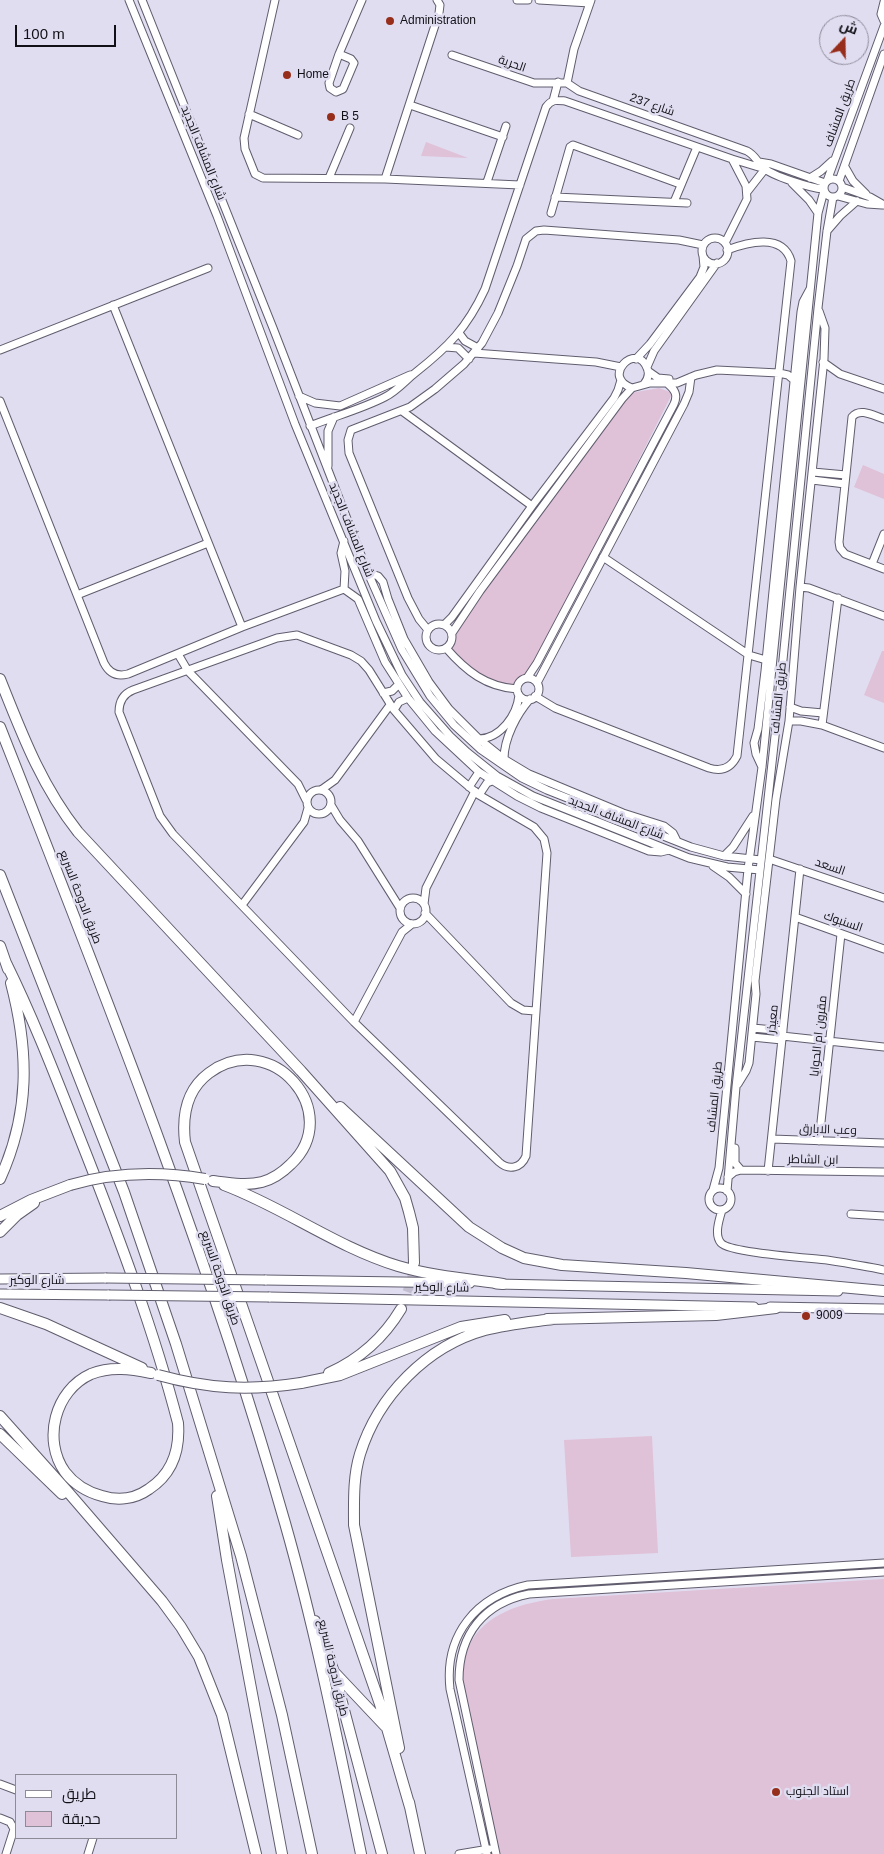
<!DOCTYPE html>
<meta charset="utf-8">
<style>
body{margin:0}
#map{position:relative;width:884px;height:1854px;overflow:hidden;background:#e1ddf1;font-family:Helvetica,Cairo,sans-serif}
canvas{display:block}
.legend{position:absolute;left:15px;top:1774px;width:162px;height:65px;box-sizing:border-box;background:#e1ddf1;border:1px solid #8e8b99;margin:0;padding:6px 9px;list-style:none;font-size:15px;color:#111016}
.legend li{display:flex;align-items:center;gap:10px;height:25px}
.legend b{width:25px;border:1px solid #8e8b99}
.north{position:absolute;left:819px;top:15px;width:50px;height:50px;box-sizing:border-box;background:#e1ddf1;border:1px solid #8e8b99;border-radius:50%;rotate:21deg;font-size:14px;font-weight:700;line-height:20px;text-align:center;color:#111016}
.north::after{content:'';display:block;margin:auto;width:18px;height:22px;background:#972e1b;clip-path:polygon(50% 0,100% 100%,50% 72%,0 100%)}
.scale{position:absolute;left:15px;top:25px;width:101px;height:22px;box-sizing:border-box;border:2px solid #111016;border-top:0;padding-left:6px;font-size:15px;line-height:18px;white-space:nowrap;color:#111016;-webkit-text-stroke:4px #e1ddf1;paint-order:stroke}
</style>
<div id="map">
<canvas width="884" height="1854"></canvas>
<ul class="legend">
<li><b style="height:6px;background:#fff"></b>طريق</li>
<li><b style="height:14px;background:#dfc1d8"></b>حديقة</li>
</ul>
<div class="north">ش</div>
<div class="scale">100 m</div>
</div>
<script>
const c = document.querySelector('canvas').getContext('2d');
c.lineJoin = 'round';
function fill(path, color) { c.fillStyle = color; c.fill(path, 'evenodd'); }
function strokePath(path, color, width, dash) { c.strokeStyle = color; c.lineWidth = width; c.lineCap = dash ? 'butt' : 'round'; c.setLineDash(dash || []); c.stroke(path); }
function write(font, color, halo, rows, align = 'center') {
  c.font = font + ' Helvetica,Cairo,sans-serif'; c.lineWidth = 5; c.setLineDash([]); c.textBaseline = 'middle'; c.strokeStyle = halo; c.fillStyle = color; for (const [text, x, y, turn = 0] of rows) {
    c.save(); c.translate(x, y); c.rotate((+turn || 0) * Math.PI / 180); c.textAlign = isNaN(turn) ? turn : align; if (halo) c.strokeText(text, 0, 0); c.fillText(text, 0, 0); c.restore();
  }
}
fill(new Path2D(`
 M426,142L468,158L421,156Z
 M659,388L670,392L671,396L558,619L528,671L513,685L485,679L451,650L456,630L631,393Z
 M863,465L884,474V499L854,487Z
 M882,651H884V703L864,695Z
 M652,1436L658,1553L571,1557L564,1440Z
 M884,1579V1854H496L463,1685C463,1675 463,1664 466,1654C478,1616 517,1604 553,1599Z`), '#dfc1d8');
strokePath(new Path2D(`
 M402,1306L412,1280L414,1263`), '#c2bed0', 10, [10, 5]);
const minor = new Path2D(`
 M129,0L217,216L295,424L376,621L402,675L420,702L450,736L467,752L497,776L533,796L689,858L727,867L760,870
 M142,0L273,328L368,573L402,650L430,696L454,725L480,749L522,778L547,790L691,847L724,856L761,860
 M275,0L244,138L245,149L255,174L263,178L385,179L520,185
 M517,0H528
 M539,0L590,3
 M591,0L574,49L567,83L579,91L747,151C755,155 757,162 764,168C772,176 811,188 823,189
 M884,2L881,14L884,21
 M339,54L351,59L354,63L343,89L336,92L330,88L329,83Z
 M339,54L362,0
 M452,55L534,83H567
 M553,101L558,82
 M410,105L503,137
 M249,114L298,135
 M732,159L765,169L747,192
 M759,162L771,164L825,183
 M845,167L853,181L866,194
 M329,178L350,128
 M810,178L821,171L832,161
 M824 188a9 9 0 1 1 18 0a9 9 0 1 1-18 0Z
 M385,179L439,13L440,5L437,0
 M827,181L884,26
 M839,181L884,54
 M487,182L506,126
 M792,183L809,200L818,213
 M842,187L870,197L884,205
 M838,196L867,204L882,205
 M555,197L687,203
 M674,202L697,147
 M551,213L570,147L573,145L680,184
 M827,231L840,216L857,201
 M702 251a13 13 0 1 1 26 0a13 13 0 1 1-26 0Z
 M113,305L242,627
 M459,333L465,341L478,348
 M446,347L458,348L469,359
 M0,350L208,268
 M474,353L596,362L621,367
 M636,359L650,344L700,277L704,267L703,256
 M823,362L840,374L884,389
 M647,367L654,351L717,263
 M648,371L658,378L669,379
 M644,384C648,379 650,374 647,368C637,341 600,377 632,388L650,383H677L696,375L717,370L779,373L788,375L794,380
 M299,396L315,403L340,406L410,375
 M0,401L104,663C109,673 117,677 128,674L242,627L344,589
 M402,411L532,506
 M884,419C874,416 860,407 852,417L839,542L840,548L845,554L884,569
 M310,426C335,416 362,409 385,397C397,391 405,381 415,373C448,347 467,328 485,289L546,107C552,99 556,100 565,101L732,159L746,186L747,199L725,243
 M328,466V431L334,417
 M813,472L846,475
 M812,480L845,484
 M344,541L341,553L345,571L344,589L358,599L385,662L408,698L435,731L479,772L517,796L541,808L649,851L661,852L669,850
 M603,557L749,655L766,660
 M872,564L884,534
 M368,573L378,576L383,582L388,599L404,639L429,682L449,709L479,739L504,759L529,774L623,813L664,826L673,833L677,841
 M800,587L809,588L884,616
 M77,595L208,543
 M426 637a13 13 0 1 1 26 0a13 13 0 1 1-26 0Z
 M444,625L452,617L532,506L614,398L618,390L621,380
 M428,630L419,619L408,598L349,453L348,440L351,430L410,407L435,389L464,364L482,343L498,313L517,266L526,239L536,231L544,230L679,240L703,245
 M452,633L480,591L622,399L632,388
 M297,635L351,655L361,661L369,670L394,710L436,759L479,795L534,827L544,839L547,853L526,1156C521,1168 509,1171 499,1162L354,1022L173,834L160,816L119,712C119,701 123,694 133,690L277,638Z
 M446,648C466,671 486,687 517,689
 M178,654L188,671L298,784L306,800
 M527,678L537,663L674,404C678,395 675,390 668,384
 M517 689a11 11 0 1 1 22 0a11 11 0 1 1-22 0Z
 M537,683L684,404L689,392L691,377
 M383,693L392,691L398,685
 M535,696L555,708L709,768C722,772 731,768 737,756L791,261C783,233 748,242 727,250
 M790,707L801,711L823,713
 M394,710L399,702L408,698
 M789,721H801L822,725L884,748
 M822,725L838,598
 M479,739C501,738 517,715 519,695
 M504,759C504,738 517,714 530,699
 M762,767L756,754L754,743L758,729L765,671L801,312L803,302L810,289
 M469,787L479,772
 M307 802a12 12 0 1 1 24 0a12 12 0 1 1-24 0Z
 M321,790L335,780L390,705
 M479,795L487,783L492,781
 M331,805L340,820L358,841L400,908
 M724,856L733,847L753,816
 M769,859L884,898
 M713,866L729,877L746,894
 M400 911a13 13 0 1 1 26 0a13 13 0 1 1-26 0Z
 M424,904L426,888L475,791
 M242,905L304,822L308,808
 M425,913L511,1003L523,1010L535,1011
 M795,917L884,949
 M354,1022L402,932L412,924
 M753,1028L783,1031
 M782,1036L884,1047
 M752,1037L782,1040
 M738,1084L746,1071L749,1063L756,994L755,981L776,799L789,721L800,587L824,359L825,328L819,311
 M772,1139L884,1143
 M819,1141L841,934
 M735,1148V1163L741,1170
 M768,1171L800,869
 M728,1177L734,1172L741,1170L884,1172
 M709 1199a11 11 0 1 1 22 0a11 11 0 1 1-22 0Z
 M713,1190L719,1168L748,869L762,767L818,213L824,191
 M727,1191L736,1087L779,700L818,308L827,231L833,197
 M722,1210C719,1220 714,1235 721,1243C730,1253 810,1258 827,1260C846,1263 865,1266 884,1270
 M851,1214L884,1216
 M0,1784L16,1790
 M0,1818L10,1822L14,1829L6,1854
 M88,1854L93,1838
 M459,1854L489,1849
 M487,1854L450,1689C444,1635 476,1596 528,1585L884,1563
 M496,1854L459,1680C459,1634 484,1603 529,1594L884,1572`);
const major = new Path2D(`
 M0,1279L106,1278
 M265,1280L470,1283
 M496,1284L838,1291
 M0,1294L109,1295
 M269,1297L754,1307
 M770,1307L884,1309`);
const highway = new Path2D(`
 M0,679C22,734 41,785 78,832L301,1071L390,1171L405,1198L409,1212L413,1228L414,1263
 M0,727C103,989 208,1252 285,1523C316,1632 338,1743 361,1854
 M0,875L124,1192L176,1344L241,1556L282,1715L312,1854
 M0,946L8,969
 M6,963C36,1024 60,1088 85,1151C120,1240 154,1331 178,1423C180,1450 172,1474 149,1489C135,1499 118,1501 102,1496C87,1492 74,1484 65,1472C42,1440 55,1390 91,1374C111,1366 131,1369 151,1373
 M340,1107L469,1227L502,1248L524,1258L562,1265L686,1273L884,1291
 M0,1179C30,1113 29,1052 11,983
 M213,1181C229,1183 247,1186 262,1182C273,1179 283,1172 291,1164C345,1113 272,1027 209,1073C186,1090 182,1116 185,1142L380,1704L410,1807
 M224,1185C283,1207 336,1247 398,1266C432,1276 468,1279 503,1284
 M0,1216L31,1200L70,1185
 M0,1232L17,1215L34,1203
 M0,1308L46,1324L142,1368
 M547,1319L716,1315L776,1308
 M329,1373C360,1359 383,1339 401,1309
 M301,1383L340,1375L461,1327L505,1320
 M0,1416L68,1492L162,1601L181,1627L199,1657L222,1715L256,1854
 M0,1434L62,1494
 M217,1496L227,1560L282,1854
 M315,1621L334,1672L382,1854
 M335,1673L385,1726
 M399,1748L354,1525C354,1501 353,1477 360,1454C378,1396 427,1346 485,1330C507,1324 531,1322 553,1319
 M409,1802L420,1854`);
strokePath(minor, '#615d6e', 9);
strokePath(major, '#615d6e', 11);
strokePath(highway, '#615d6e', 12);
strokePath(minor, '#fff', 7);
strokePath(major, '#fff', 9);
strokePath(highway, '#fff', 10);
const majorBridge = new Path2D(`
 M106,1278L265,1280
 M109,1295L269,1297`);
const highwayBridge = new Path2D(`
 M70,1185C115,1172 158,1171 205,1179
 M158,1375C209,1389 249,1391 301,1383`);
strokePath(majorBridge, '#615d6e', 11, []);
strokePath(highwayBridge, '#615d6e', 12, []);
strokePath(majorBridge, '#fff', 9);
strokePath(highwayBridge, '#fff', 10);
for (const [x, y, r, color] of [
 [390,21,5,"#972e1b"],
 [287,75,5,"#972e1b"],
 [331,117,5,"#972e1b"],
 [806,1316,5,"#972e1b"],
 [776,1792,5,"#972e1b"]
]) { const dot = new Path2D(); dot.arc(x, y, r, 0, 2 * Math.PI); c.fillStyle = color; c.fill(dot); strokePath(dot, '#e1ddf1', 2); }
write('12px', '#111016', '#e1ddf1', [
 ["Administration",400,21],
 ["Home",297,75],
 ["B 5",341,117],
 ["9009",816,1316],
 ["استاد الجنوب",786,1792]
], 'left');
write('12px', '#111016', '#e1ddf1', [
 ["الحرية",512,64,19],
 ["شارع 237",652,105,19],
 ["طريق المشاف",840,113,-70],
 ["شارع المشاف الجديد",203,153,68],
 ["شارع المشاف الجديد",351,530,68],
 ["طريق المشاف",779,698,-84],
 ["شارع المشاف الجديد",616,818,21],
 ["السعد",830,867,19],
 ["طريق الدوحة السريع",80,897,69],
 ["السنبوك",843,922,19],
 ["معيذر",773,1019,-84],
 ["مقرون ام الحوايا",819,1036,-84],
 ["طريق المشاف",715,1097,-84],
 ["وعب الابارق",828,1130,2],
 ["ابن الشاطر",813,1160,1],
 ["طريق الدوحة السريع",220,1278,71],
 ["شارع الوكير",37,1281],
 ["شارع الوكير",442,1288,1],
 ["طريق الدوحة السريع",333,1668,77]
]);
</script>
